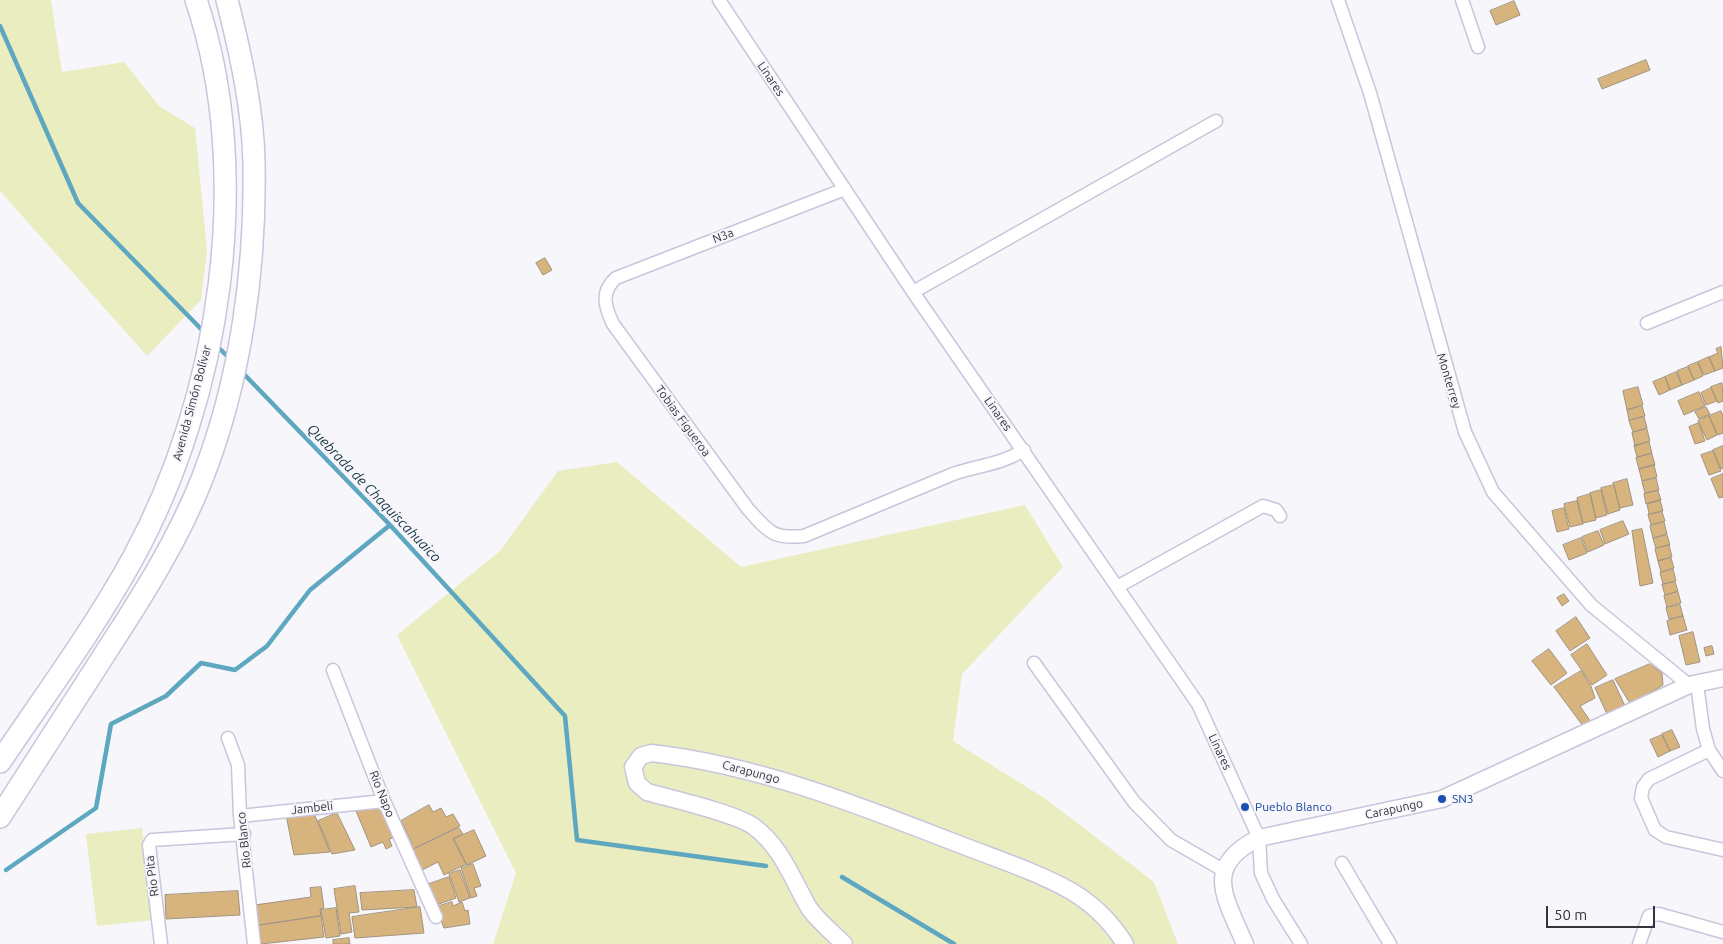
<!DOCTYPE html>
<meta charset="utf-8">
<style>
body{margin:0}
#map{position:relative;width:1723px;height:944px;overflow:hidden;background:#f7f6fb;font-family:Ubuntu,sans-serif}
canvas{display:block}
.scale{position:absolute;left:1546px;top:906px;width:109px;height:22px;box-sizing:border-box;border:2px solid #35343e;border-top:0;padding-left:6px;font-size:15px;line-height:18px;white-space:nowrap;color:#35343e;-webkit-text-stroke:4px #f7f6fb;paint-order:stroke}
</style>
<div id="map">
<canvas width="1723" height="944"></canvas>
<div class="scale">50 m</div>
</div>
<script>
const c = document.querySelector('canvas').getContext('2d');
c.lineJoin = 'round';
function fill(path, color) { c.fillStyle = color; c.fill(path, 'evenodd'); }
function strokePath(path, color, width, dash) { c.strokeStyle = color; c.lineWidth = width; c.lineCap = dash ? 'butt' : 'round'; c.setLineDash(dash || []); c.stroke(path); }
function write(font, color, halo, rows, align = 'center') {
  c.font = font + ' Ubuntu,sans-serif'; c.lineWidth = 4; c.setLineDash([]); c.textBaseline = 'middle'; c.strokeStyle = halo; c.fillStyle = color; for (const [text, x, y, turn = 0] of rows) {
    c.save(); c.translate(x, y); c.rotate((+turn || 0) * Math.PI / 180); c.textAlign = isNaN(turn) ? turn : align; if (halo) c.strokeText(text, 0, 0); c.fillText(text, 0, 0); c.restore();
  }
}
fill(new Path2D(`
 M0,0H51L62,72L124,62L159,106L195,128L207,250L201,300L147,356L0,191Z
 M617,462L741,567L1025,505L1063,567L962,674L953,741L1046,799L1154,882L1178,944H493L516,873L397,635L500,551L558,471Z
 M142,828L154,920L97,926L86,834Z`), '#eaedc0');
strokePath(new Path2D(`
 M0,26L78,203L204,332
 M216,345L230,359
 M240,370L390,525L565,716L577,840L766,866
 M6,870L96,808L111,724L166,696L201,663L235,670L267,646L310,590L390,525
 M842,877L954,944`), '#5da7c0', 4.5);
const building = new Path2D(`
 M1514,1L1520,15L1496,25L1490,11Z
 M1646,60L1650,70L1602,89L1598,79Z
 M545,258L552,270L543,275L536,263Z
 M1721,347L1723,368L1715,371L1709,357L1718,353L1716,349Z
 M1709,357L1715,371L1704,375L1698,362Z
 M1698,362L1703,376L1694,380L1688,366Z
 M1688,367L1694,380L1682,385L1677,371Z
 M1676,372L1682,385L1670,390L1665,377Z
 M1665,377L1670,390L1659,395L1653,382Z
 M1722,383L1723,401L1718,403L1711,387Z
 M1638,387L1643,405L1627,410L1623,391Z
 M1711,388L1717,401L1706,405L1701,393Z
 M1699,392L1705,406L1684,415L1678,401Z
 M1642,406L1645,416L1629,420L1627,410Z
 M1706,407L1710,414L1699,419L1695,412Z
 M1721,411L1723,416V433L1718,435L1709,416Z
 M1709,416L1717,435L1707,440L1698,421Z
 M1644,417L1647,428L1633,432L1629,421Z
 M1699,423L1705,441L1695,444L1689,427Z
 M1647,429L1650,441L1635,446L1632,433Z
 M1649,442L1652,453L1637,457L1634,446Z
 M1723,446V468L1721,469L1713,450Z
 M1713,451L1721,471L1709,475L1701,455Z
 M1652,454L1655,465L1639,469L1636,458Z
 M1654,465L1657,477L1642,481L1639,469Z
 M1723,474V497L1719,498L1711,479Z
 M1656,478L1659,490L1645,493L1642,482Z
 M1627,479L1633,505L1620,508L1613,483Z
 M1614,485L1620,510L1608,514L1601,488Z
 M1601,490L1607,515L1596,518L1590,493Z
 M1658,491L1661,500L1646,504L1644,494Z
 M1590,494L1596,520L1583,523L1577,498Z
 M1660,500L1663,511L1649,514L1647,504Z
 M1577,501L1583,524L1570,527L1564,504Z
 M1564,508L1569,529L1557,532L1552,511Z
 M1662,512L1665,521L1651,525L1648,515Z
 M1623,521L1629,534L1605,544L1600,530Z
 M1664,522L1667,534L1653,538L1650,526Z
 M1642,529L1653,583L1640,586L1632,531Z
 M1598,531L1604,545L1588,552L1582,537Z
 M1667,535L1670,545L1656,548L1653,539Z
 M1581,538L1587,553L1569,560L1563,545Z
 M1669,545L1672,557L1658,561L1655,549Z
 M1671,558L1674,568L1661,572L1658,561Z
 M1673,569L1676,581L1663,584L1660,573Z
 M1675,582L1678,591L1665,595L1662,585Z
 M1678,592L1681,603L1667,607L1664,596Z
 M1564,594L1569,601L1562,606L1557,598Z
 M1680,605L1683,616L1669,619L1666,608Z
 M1683,616L1687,630L1670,635L1667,621Z
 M1576,617L1590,638L1570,651L1556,631Z
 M1693,632L1700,662L1686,665L1679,636Z
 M1587,644L1607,675L1592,685L1571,655Z
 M1712,646L1714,654L1706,656L1704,648Z
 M1549,649L1567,673L1551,685L1532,661Z
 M1650,664L1662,673L1663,685L1631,705L1615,679Z
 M1581,671L1591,686L1595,698L1580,706L1593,725L1586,730L1554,687Z
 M1613,680L1625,706L1607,714L1595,688Z
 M1672,730L1680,747L1670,751L1662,734Z
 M1662,735L1670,751L1658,757L1650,740Z
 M374,804L382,811L393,838L389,839L392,846L386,849L383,842L371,847L356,811Z
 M429,805L433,812L441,808L446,817L453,814L460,826L413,849L410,844L412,843L401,821Z
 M313,811L330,852L294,855L286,815Z
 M337,813L355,850L332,854L318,821Z
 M459,828L463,834L453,839L466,864L444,875L438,862L422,870L412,850Z
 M474,830L486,856L467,865L454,839Z
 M473,864L481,886L474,888L477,896L471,898L461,868Z
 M460,870L470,898L459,902L449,874Z
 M449,877L456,898L436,905L429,884Z
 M355,886L359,912L349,913L352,932L341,934L334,889Z
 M321,887L324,908L320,909L321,916L258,925L255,905L311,897L310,888Z
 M414,890L417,907L362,910L360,893Z
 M238,891L240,915L166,919L165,895Z
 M452,902L453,906L462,902L465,911L468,910L470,924L444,928L436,907Z
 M420,907L424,933L355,938L352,917Z
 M336,908L340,936L326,938L321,910Z
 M321,916L324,937L261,944L258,926Z
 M349,938L350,944H333V940Z`);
fill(building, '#d7b37d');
strokePath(building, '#a1937f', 1);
const minor = new Path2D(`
 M719,0L913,292L1198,704L1259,838L1261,873L1273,899L1301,944
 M1338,0L1370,93L1465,432L1493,492L1591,605L1689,685
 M1462,0L1478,47
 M845,189L616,278C600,292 605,307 613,324L748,509C769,532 772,539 804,536L953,474C979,465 1000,465 1024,450
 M913,292L1216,121
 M1647,323L1723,292
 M1117,587L1263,506L1276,510L1280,516
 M1034,663L1134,802L1171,840L1223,870
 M333,670L384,801L436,917
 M1697,684L1703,729L1709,750L1723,771
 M228,738L238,765L240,816L254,944
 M1709,750L1649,779L1643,787L1641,798L1655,830L1666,837L1723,850
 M240,816L384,801
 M1342,863L1390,944
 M161,944L149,845L152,840L244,834
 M1639,944L1649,916L1659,914L1723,932`);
const tertiary = new Path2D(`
 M844,944C833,933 818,921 809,908C792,879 782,847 753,826C734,813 672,799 647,792L637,783L633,767L641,756L651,753C757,765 856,804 956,843C994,858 1035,871 1071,891C1093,904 1112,923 1125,944
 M1245,944C1225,897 1202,866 1259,838L1442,799L1689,685L1723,678`);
const trunk = new Path2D(`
 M0,762C45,695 94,629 133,558C220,399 255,174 196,0
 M0,817C36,761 72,705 108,649C143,595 178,540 202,479C241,380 256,268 254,162C253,109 240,51 227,0`);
strokePath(minor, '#c8c5dc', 15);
strokePath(tertiary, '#c8c5dc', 19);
strokePath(trunk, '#c8c5dc', 24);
strokePath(minor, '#fff', 12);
strokePath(tertiary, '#fff', 16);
strokePath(trunk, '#fff', 21);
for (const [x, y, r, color] of [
 [1442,799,5,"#1a4fb4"],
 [1245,807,5,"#1a4fb4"]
]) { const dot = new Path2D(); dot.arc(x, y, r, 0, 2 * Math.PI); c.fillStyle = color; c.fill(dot); strokePath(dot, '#f7f6fb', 2); }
write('12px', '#35343e', '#f7f6fb', [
 ["Linares",771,79,56],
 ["N3a",723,236,-21],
 ["Monterrey",1449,381,73],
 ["Avenida Simón Bolívar",192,403,-75],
 ["Linares",998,414,55],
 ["Tobias Figueroa",683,421,54],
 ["Linares",1220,752,65],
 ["Carapungo",751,772,15],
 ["Rio Napo",382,794,68],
 ["Jambeli",312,808,-6],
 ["Carapungo",1394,809,-12],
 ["Rio Blanco",244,840,-96],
 ["Rio Pita",152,876,-97]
]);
write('12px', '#164399', '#f7f6fb', [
 ["SN3",1452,799],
 ["Pueblo Blanco",1255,807]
], 'left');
write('italic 14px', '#113540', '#f7f6fb', [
 ["Quebrada de Chaquiscahuaico",374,493,46]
]);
</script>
